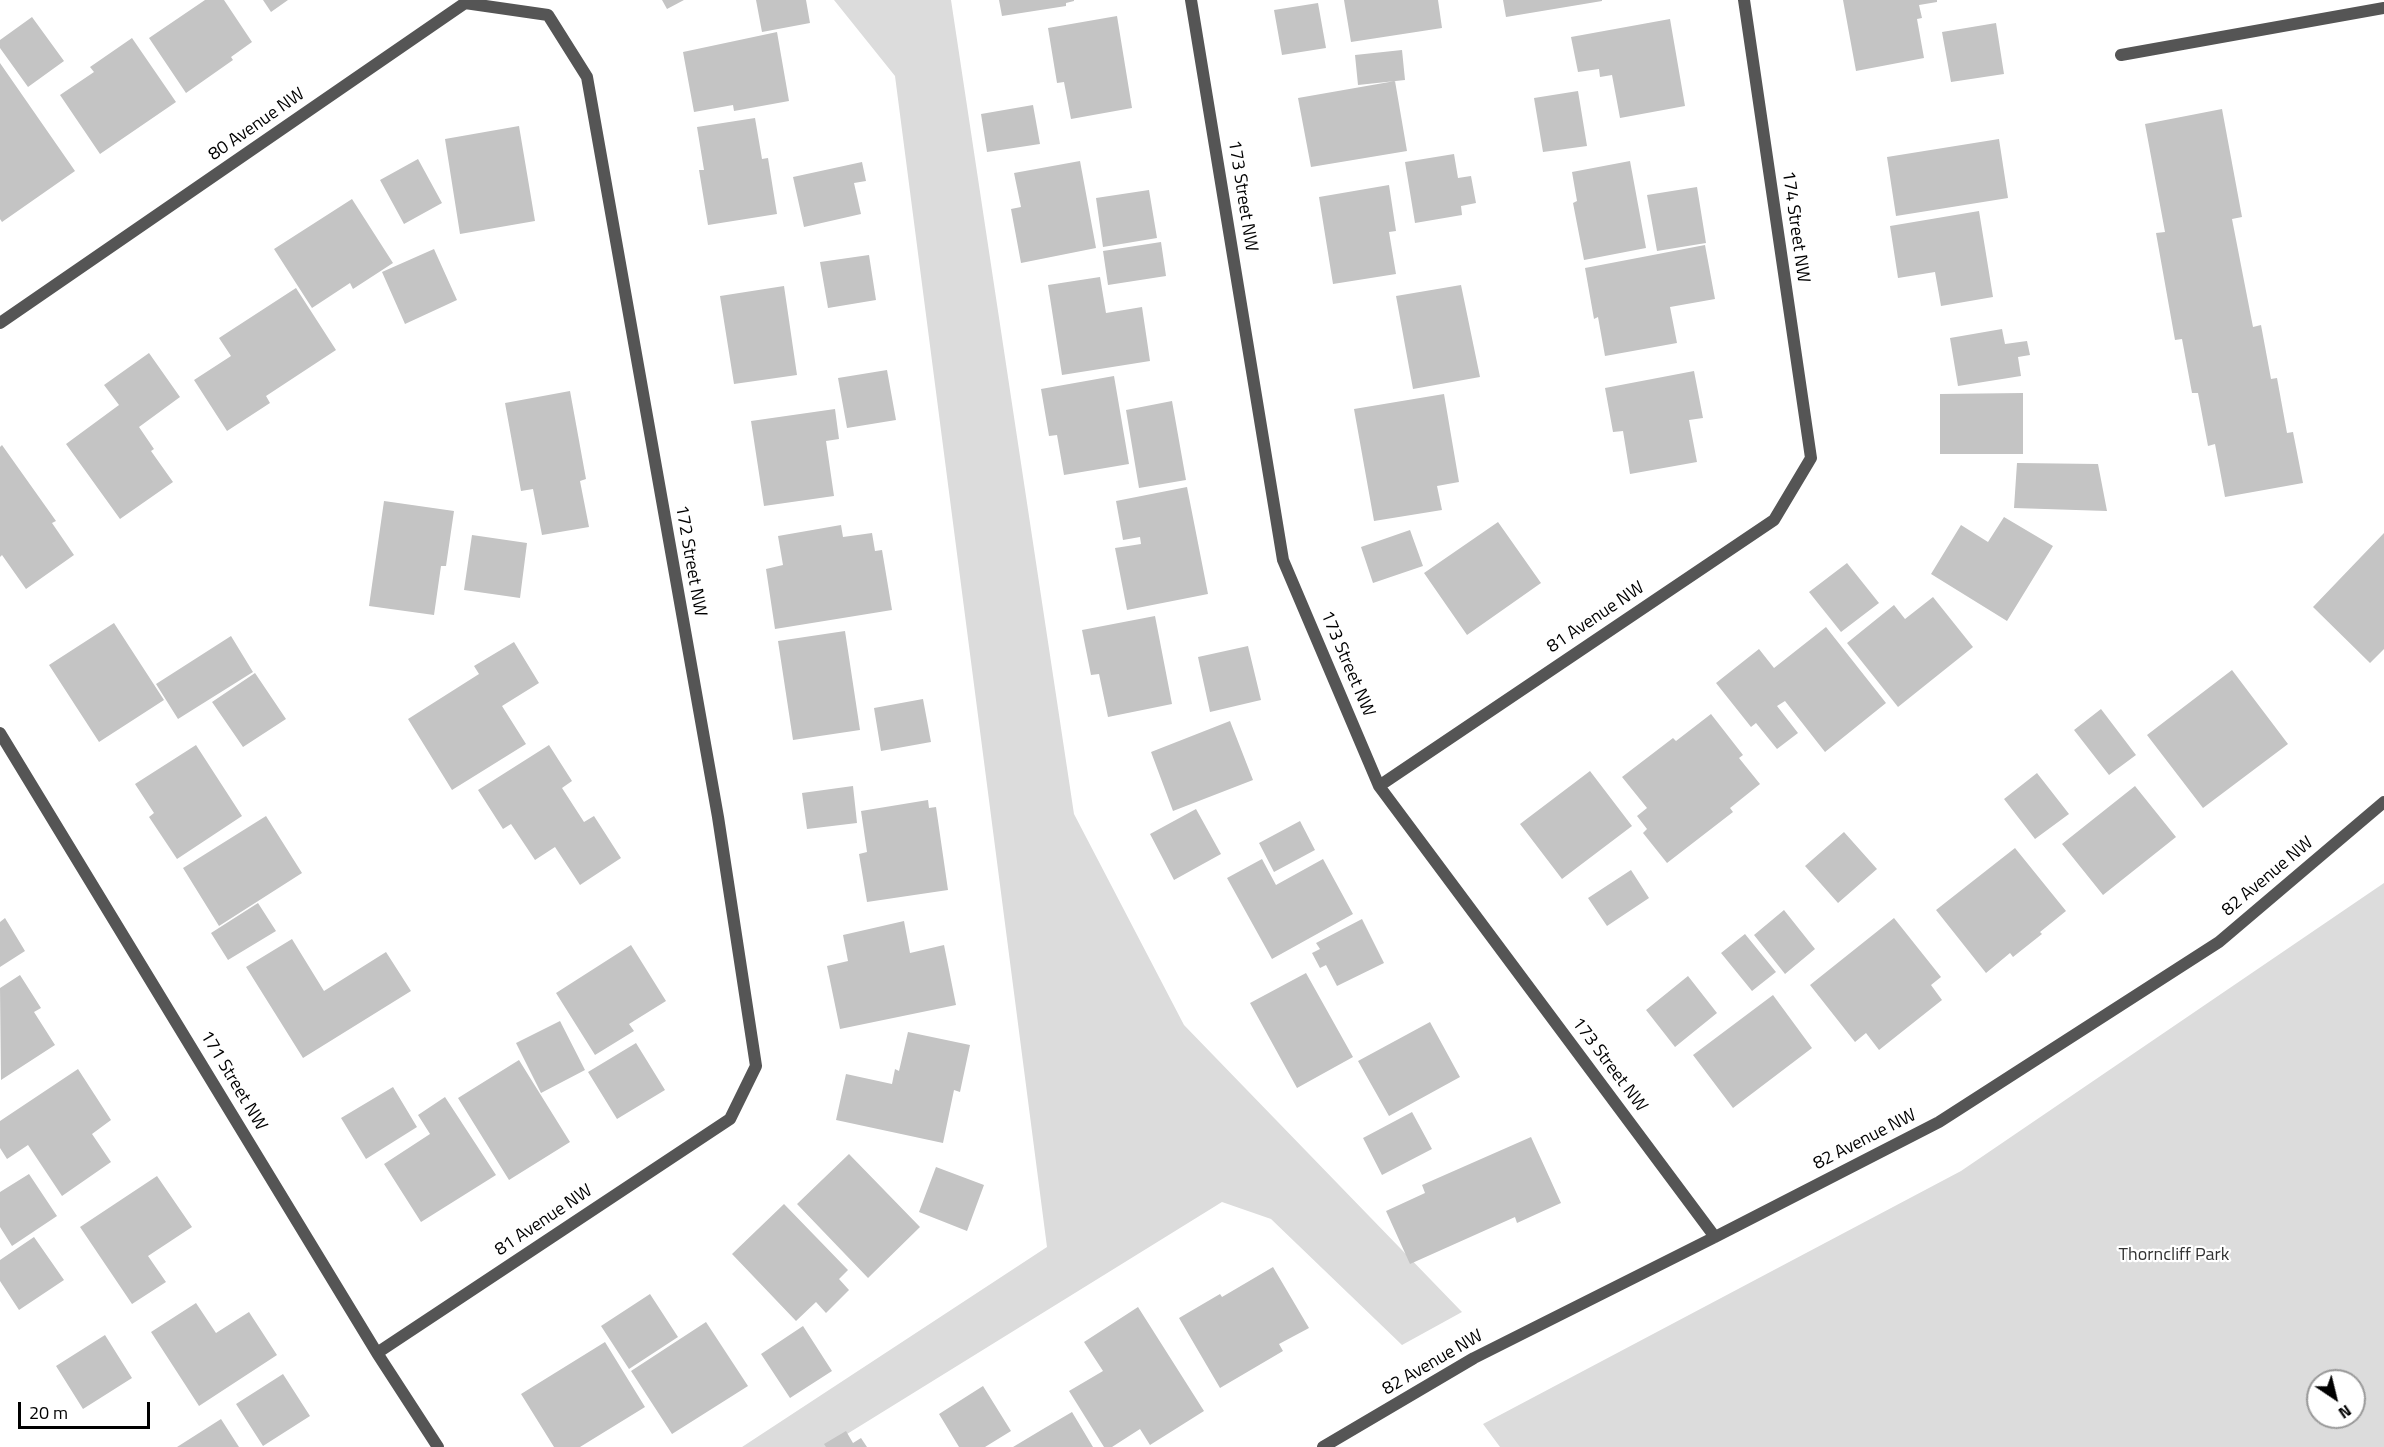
<!DOCTYPE html>
<style>
body{margin:0}
#map{position:relative;width:2384px;height:1447px;overflow:hidden;background:#fff;font-family:"Titillium Web",sans-serif}
canvas{display:block}
.north{position:absolute;left:2306px;top:1369px;width:60px;height:60px;box-sizing:border-box;background:#fff;border:2px solid #999;border-radius:50%;rotate:145deg;font-size:16px;font-weight:700;line-height:24px;text-align:center;color:#000}
.north::after{content:'';display:block;margin:auto;width:21px;height:27px;background:#000;clip-path:polygon(50% 0,100% 100%,50% 72%,0 100%)}
.scale{position:absolute;left:18px;top:1402px;width:132px;height:27px;box-sizing:border-box;border:3px solid #000;border-top:0;padding-left:8px;font-size:18px;line-height:21px;white-space:nowrap;color:#000;-webkit-text-stroke:4px #fff;paint-order:stroke}
</style>
<div id="map">
<canvas width="2384" height="1447"></canvas>
<div class="north">N</div>
<div class="scale">20 m</div>
</div>
<script>
const c = document.querySelector('canvas').getContext('2d');
c.lineJoin = 'round';
function fill(path, color) { c.fillStyle = color; c.fill(path, 'evenodd'); }
function strokePath(path, color, width, dash) { c.strokeStyle = color; c.lineWidth = width; c.lineCap = dash ? 'butt' : 'round'; c.setLineDash(dash || []); c.stroke(path); }
function write(font, color, halo, rows, align = 'center') {
  c.font = font + ' "Titillium Web",sans-serif'; c.lineWidth = 4.5; c.setLineDash([]); c.textBaseline = 'middle'; c.strokeStyle = halo; c.fillStyle = color; for (const [text, x, y, turn = 0] of rows) {
    c.save(); c.translate(x, y); c.rotate((+turn || 0) * Math.PI / 180); c.textAlign = isNaN(turn) ? turn : align; if (halo) c.strokeText(text, 0, 0); c.fillText(text, 0, 0); c.restore();
  }
}
fill(new Path2D(`
 M834,0H951L1074,814L1184,1025L1462,1312L1402,1345L1271,1219L1222,1202L826,1447H742L1047,1247L895,76Z
 M2384,883V1447H1500L1483,1424L1961,1171ZM2318,1381H2354V1417H2318Z`), '#dcdcdc');
fill(new Path2D(`
 M205,0H224L252,42L231,57L233,60L186,93L149,38Z
 M263,0H288L271,12Z
 M662,0H684L667,9Z
 M756,0H806L810,23L762,32Z
 M999,0H1074V1L1066,3V6L1002,16Z
 M1344,0H1438L1442,28L1351,42Z
 M1503,0H1602V1L1506,17Z
 M1843,0H1937V2L1919,5L1922,18L1917,19L1924,58L1856,71Z
 M1318,3L1326,48L1282,55L1274,10Z
 M1117,16L1132,108L1071,119L1064,82L1057,83L1048,28Z
 M32,17L64,61L28,87L0,48V40Z
 M1670,19L1685,106L1620,118L1612,75L1600,77L1599,69L1578,72L1571,37Z
 M1996,23L2004,74L1951,82L1942,32Z
 M777,32L789,101L734,111L733,105L694,112L683,52Z
 M132,38L176,102L100,154L60,95L94,72L90,67Z
 M1402,50L1405,80L1358,85L1355,55Z
 M0,63L75,171L2,222L0,219Z
 M1395,81L1407,151L1311,167L1298,98Z
 M1578,91L1587,146L1543,152L1534,98Z
 M1033,105L1040,144L987,152L981,114Z
 M2222,109L2242,217L2232,219L2253,327L2261,325L2271,379L2277,378L2287,433L2293,432L2303,483L2225,497L2215,444L2208,446L2198,393H2192L2182,339L2175,340L2156,233L2165,232L2145,124Z
 M755,118L762,159L768,158L777,214L708,225L699,170H704L697,127Z
 M519,126L535,221L460,234L445,139Z
 M1999,139L2008,198L1896,216L1887,157Z
 M1454,154L1458,178L1471,176L1476,203L1461,206L1462,215L1415,223L1405,162Z
 M418,159L442,203L404,224L380,180Z
 M1080,161L1096,248L1021,263L1011,209L1021,207L1014,173Z
 M1630,161L1646,248L1584,260L1573,203L1577,201L1572,172Z
 M862,162L866,181L854,183L861,214L804,227L793,177Z
 M1389,185L1396,231L1389,232L1396,274L1333,284L1319,197Z
 M1697,187L1706,243L1657,251L1647,195Z
 M1149,190L1157,238L1103,247L1096,198Z
 M352,199L393,263L353,289L350,283L312,308L274,249Z
 M1979,211L1993,297L1941,306L1935,272L1898,278L1890,226Z
 M1161,242L1166,276L1108,285L1103,251Z
 M1705,245L1715,299L1670,307L1677,343L1605,356L1598,317L1594,319L1585,268Z
 M434,249L457,300L405,324L382,272Z
 M869,255L876,300L828,308L820,262Z
 M1100,277L1106,313L1142,307L1150,361L1062,375L1048,285Z
 M1461,285L1480,377L1413,389L1396,296Z
 M784,286L797,375L734,384L720,296Z
 M296,288L336,350L266,396L270,403L227,431L194,380L231,356L219,338Z
 M2002,329L2005,344L2027,341L2030,355L2018,357L2021,376L1958,386L1950,338Z
 M149,353L180,397L139,427L154,449L151,451L173,482L120,519L66,444L119,405L104,385Z
 M887,370L896,420L847,428L838,378Z
 M1694,371L1703,418L1689,420L1697,462L1630,474L1623,431L1613,432L1605,388Z
 M1114,376L1129,464L1064,475L1057,435L1049,436L1041,389Z
 M570,391L586,479L580,481L589,527L542,535L533,489L521,491L505,403Z
 M2023,393V454H1940V394Z
 M1444,394L1459,482L1437,486L1442,510L1374,521L1354,409Z
 M1172,401L1186,480L1139,488L1126,410Z
 M835,409L839,439L826,441L834,496L764,506L751,421Z
 M2,445L56,521L52,523L74,555L26,589L2,555L0,557V447Z
 M2017,463L2098,464L2107,511L2014,508Z
 M1187,487L1208,594L1127,610L1115,548L1141,544L1140,537L1123,540L1116,501Z
 M384,501L454,511L446,566H441L434,615L369,606Z
 M2004,517L2053,546L2007,621L1931,574L1961,525L1988,542Z
 M1498,522L1541,583L1467,635L1424,573Z
 M841,525L843,537L872,533L875,551L882,550L892,610L775,629L766,569L783,565L778,536Z
 M1410,530L1423,566L1373,583L1361,547Z
 M2384,533V649L2370,663L2313,607Z
 M472,535L527,543L520,598L464,590Z
 M1847,563L1879,603L1841,632L1809,592Z
 M1933,597L1973,647L1898,707L1847,643L1894,605L1905,619Z
 M1155,616L1172,704L1108,717L1099,674L1091,675L1082,630Z
 M114,623L164,700L99,742L49,665Z
 M1826,627L1886,703L1825,752L1785,701L1777,706L1798,733L1777,749L1756,723L1751,727L1716,683L1759,649L1774,668Z
 M845,631L860,730L793,740L778,641Z
 M231,636L253,672L178,719L156,684Z
 M514,642L539,683L502,706L526,744L452,790L408,719L479,674L474,666Z
 M1248,646L1261,700L1210,712L1198,657Z
 M2232,670L2288,744L2203,808L2147,735Z
 M255,673L286,719L243,747L212,702Z
 M923,699L931,742L881,751L874,708Z
 M2101,709L2136,755L2109,775L2074,730Z
 M1711,714L1743,755L1739,758L1760,784L1730,808L1733,812L1667,863L1643,833L1647,829L1637,816L1647,808L1622,777L1673,738L1676,741Z
 M1230,721L1253,780L1173,811L1151,752Z
 M196,745L242,816L177,859L149,817L154,813L135,784Z
 M549,745L572,781L562,788L584,822L594,816L621,858L580,885L555,847L535,860L511,824L503,829L478,790Z
 M1590,771L1632,826L1562,879L1520,824Z
 M2037,773L2069,814L2035,839L2004,799Z
 M853,786L857,823L807,829L802,793Z
 M2135,786L2176,837L2103,895L2062,844Z
 M928,800L929,808L936,807L948,890L867,902L859,854L867,852L861,811Z
 M1196,809L1221,854L1174,880L1150,834Z
 M266,816L302,873L219,926L183,868Z
 M1300,821L1315,850L1274,872L1259,843Z
 M1844,832L1877,869L1838,903L1805,866Z
 M2015,848L2066,911L2040,932L2042,934L2013,957L2010,953L1986,973L1936,910Z
 M1262,859L1276,885L1323,859L1353,914L1272,959L1227,878Z
 M1631,870L1649,898L1607,926L1588,898Z
 M258,903L276,931L228,960L211,933Z
 M1784,910L1815,949L1785,974L1754,935Z
 M5,918L25,951L0,967V922Z
 M1894,918L1941,977L1931,985L1942,1000L1879,1050L1866,1033L1855,1042L1810,985Z
 M1362,919L1384,963L1337,986L1326,965L1320,968L1312,953L1320,949L1316,943Z
 M904,921L910,953L944,945L956,1005L840,1029L827,966L848,961L843,935Z
 M1745,934L1776,972L1752,991L1721,953Z
 M292,939L324,991L386,952L411,991L303,1058L246,967Z
 M631,945L666,1001L629,1024L634,1031L595,1055L556,993Z
 M1306,973L1353,1057L1297,1088L1250,1003Z
 M20,975L41,1008L34,1012L55,1045L1,1080L0,988Z
 M1688,976L1717,1013L1675,1047L1646,1010Z
 M1773,995L1812,1048L1733,1108L1693,1055Z
 M560,1021L585,1070L541,1093L516,1043Z
 M1430,1022L1460,1077L1389,1116L1358,1061Z
 M908,1032L970,1045L960,1092L954,1090L943,1143L836,1120L846,1074L892,1084L895,1069L899,1071Z
 M636,1043L665,1090L617,1119L588,1072Z
 M519,1060L570,1142L509,1180L458,1098Z
 M78,1069L111,1120L92,1134L111,1162L62,1196L28,1145L7,1159L0,1148V1121Z
 M393,1087L417,1127L366,1159L341,1118Z
 M445,1097L496,1175L421,1222L384,1164L430,1134L418,1115Z
 M1412,1112L1432,1149L1382,1175L1363,1138Z
 M1531,1137L1561,1203L1517,1223L1515,1217L1410,1264L1386,1211L1425,1193L1422,1185Z
 M849,1154L920,1227L868,1278L797,1204Z
 M936,1167L984,1185L967,1231L919,1212Z
 M29,1174L57,1216L12,1246L0,1227V1192Z
 M157,1176L192,1227L148,1256L166,1282L132,1304L80,1227Z
 M784,1204L848,1270L839,1279L849,1290L826,1313L816,1302L796,1321L732,1254Z
 M34,1237L64,1280L19,1310L0,1281V1260Z
 M1273,1267L1309,1328L1279,1344L1283,1351L1220,1388L1179,1318L1220,1294L1222,1297Z
 M650,1294L678,1337L629,1369L601,1326Z
 M196,1303L216,1333L249,1312L277,1355L199,1406L151,1332Z
 M1138,1307L1204,1411L1150,1445L1140,1429L1112,1447H1104L1069,1391L1103,1371L1084,1342Z
 M706,1322L748,1386L672,1434L631,1371Z
 M803,1326L832,1371L790,1398L761,1354Z
 M105,1335L132,1378L83,1409L56,1366Z
 M605,1342L645,1407L580,1447H554L521,1394Z
 M283,1374L310,1416L263,1446L236,1404Z
 M983,1386L1011,1431L985,1447H959L939,1414Z
 M1072,1412L1093,1447H1013L1043,1429Z
 M221,1419L239,1447H177Z
 M846,1431L853,1443L861,1438L867,1447H826L824,1444Z`), '#c4c4c4');
strokePath(new Path2D(`
 M2121,55L2384,8`), '#555', 12);
strokePath(new Path2D(`
 M1191,0L1283,560L1379,786L1715,1237
 M0,323L465,3L548,15L587,77L718,817L756,1066L730,1119L377,1353
 M0,733L377,1353L438,1447
 M1379,786L1774,520L1811,458L1744,0
 M1323,1447L1474,1358L1715,1237L1939,1122L2219,942L2384,802`), '#555', 12);
write('18px', '#000', '#fff', [
 ["80 Avenue NW",257,125,-35],
 ["173 Street NW",1242,196,81],
 ["174 Street NW",1795,227,82],
 ["172 Street NW",690,561,80],
 ["81 Avenue NW",1596,618,-34],
 ["173 Street NW",1347,664,67],
 ["82 Avenue NW",2268,877,-40],
 ["173 Street NW",1609,1065,53],
 ["171 Street NW",233,1081,59],
 ["82 Avenue NW",1865,1140,-27],
 ["81 Avenue NW",544,1221,-34],
 ["82 Avenue NW",1433,1363,-30]
]);
write('18px', '#333', '#fff', [
 ["Thorncliff Park",2174,1256]
]);
</script>
